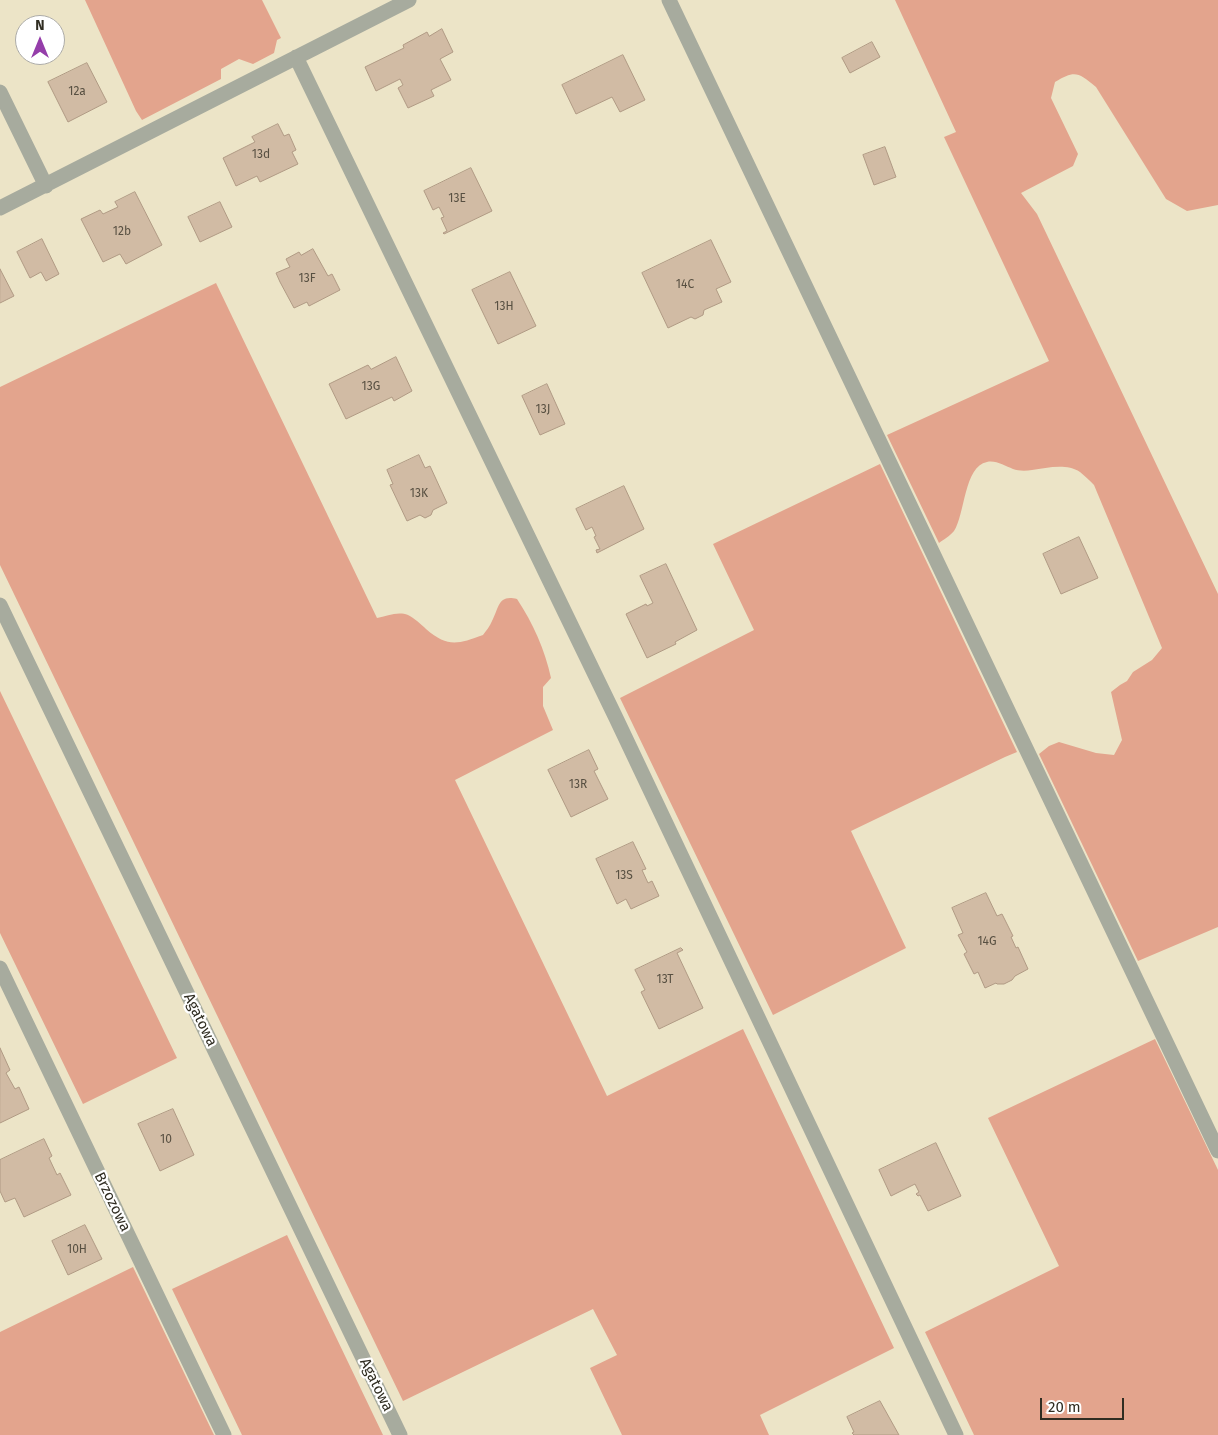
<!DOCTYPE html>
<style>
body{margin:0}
#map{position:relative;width:1218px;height:1435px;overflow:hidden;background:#ece4c7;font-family:"Fira Sans",sans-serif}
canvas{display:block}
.north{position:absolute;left:15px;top:15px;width:50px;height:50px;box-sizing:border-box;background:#fff;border:1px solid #acaba7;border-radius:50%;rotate:0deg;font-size:14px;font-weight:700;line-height:20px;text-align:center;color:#302d22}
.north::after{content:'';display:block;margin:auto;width:18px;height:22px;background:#953eaa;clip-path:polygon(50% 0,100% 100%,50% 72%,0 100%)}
.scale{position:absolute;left:1040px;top:1398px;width:84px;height:22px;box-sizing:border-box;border:2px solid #302d22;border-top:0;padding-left:6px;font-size:15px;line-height:18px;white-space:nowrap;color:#302d22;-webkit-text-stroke:4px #fff;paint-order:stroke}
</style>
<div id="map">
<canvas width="1218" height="1435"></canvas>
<div class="north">N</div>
<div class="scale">20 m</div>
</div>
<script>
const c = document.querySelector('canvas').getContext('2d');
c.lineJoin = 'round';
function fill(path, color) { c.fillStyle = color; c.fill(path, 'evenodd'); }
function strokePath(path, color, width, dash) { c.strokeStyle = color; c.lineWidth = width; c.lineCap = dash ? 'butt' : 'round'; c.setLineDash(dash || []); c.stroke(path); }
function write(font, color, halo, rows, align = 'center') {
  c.font = font + ' "Fira Sans",sans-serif'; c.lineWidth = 4.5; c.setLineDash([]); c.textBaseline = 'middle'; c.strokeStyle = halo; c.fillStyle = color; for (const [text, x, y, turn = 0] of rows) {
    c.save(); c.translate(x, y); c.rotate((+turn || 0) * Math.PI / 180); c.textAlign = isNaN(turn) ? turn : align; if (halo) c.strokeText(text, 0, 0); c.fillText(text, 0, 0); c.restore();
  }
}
fill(new Path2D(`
 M85,0H262L281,38L277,40L274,53L253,64L239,59L221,69V79L142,120L136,111Z
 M895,0H1218V205L1187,211L1166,199L1096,87C1078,72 1075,70 1055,82L1051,98L1078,154L1073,166L1021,193L1037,214L1218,594V927L1138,961L1039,754L1049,746L1059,742L1096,753L1114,755L1122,740L1111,692L1120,685L1127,681L1133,672L1152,660L1162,648L1094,485C1090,481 1085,476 1080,472C1066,463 1047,468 1032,470C1026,471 1018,471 1013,469C1005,466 996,460 987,462C964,466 965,515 954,531C950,536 943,540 939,543L887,435L1049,361L944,137L956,132Z
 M216,283L377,618C387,616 398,611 408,615C414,618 421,624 426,629C448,648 458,644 483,635C486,631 490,626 492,621C499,608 498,594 517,599C533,623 545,650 551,678L543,687V706L553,730L455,780L607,1096L743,1029L894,1348L760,1415L769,1435H622L590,1368L617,1355L593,1309L403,1401L0,565V387Z
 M880,464L1017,752L1005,757L851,831L906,948L773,1015L620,698L754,630L713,544Z
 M0,691L177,1058L83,1104L0,933Z
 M1155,1039L1218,1170V1435H974L925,1332L1059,1266L988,1118Z
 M287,1235L383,1435H242L172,1289Z
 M133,1267L214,1435H0V1332Z`), '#e3a48d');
const building = new Path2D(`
 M442,29L453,52L440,59L451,80L431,90L434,96L408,108L398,88L403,85L400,79L376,91L365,67L404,48L403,45L427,32L429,36Z
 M872,42L880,57L850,73L842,58Z
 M623,55L645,100L620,112L612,97L576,114L562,85Z
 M87,63L107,102L68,122L48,82Z
 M278,124L284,136L289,134L296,150L292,152L298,164L260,182L257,176L236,186L223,158L255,142L252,137Z
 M885,147L896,177L874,185L863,155Z
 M471,168L492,211L444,234L443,233L447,231L441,218L444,217L439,207L433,210L424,191Z
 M135,192L162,245L126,264L120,254L103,262L81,219L100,210L103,214L118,207L115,202Z
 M220,202L232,227L200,242L188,217Z
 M42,239L59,274L46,281L41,272L30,278L17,252Z
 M711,240L731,282L716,289L722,302L704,310L703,315L695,319L691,317L668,328L642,273Z
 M313,249L328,276L332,274L340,290L309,306L307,302L294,308L280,282L276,273L290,267L286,259L299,252L301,255Z
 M0,269L14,296L0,303Z
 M510,272L536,326L498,344L472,290Z
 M396,357L412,391L394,401L392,397L346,419L329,384L368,365L371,369Z
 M547,384L565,424L540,435L522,396Z
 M419,455L425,468L430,466L447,503L433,510L431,515L425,518L420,515L407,521L390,485L393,484L387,470Z
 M624,486L644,529L597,553L596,550L600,549L594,537L596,536L592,527L586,530L576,509Z
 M1079,537L1098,578L1061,594L1043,554Z
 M666,564L697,630L675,642L676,644L647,658L626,614L646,604L647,606L653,603L640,576Z
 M589,750L598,769L594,771L608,799L571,817L548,770Z
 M633,842L646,869L642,870L648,883L652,881L659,896L631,909L626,899L617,904L596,859Z
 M986,893L997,916L1002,914L1013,936L1011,937L1016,948L1018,947L1028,969L1015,976L1012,980L1004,984H997L996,983L985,988L978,972L974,974L964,954L967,952L958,935L963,933L952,908Z
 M681,948L683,950L677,953L703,1008L659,1029L641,992L645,990L635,970Z
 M0,1048L10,1070L6,1073L15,1089L19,1087L29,1109L0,1123Z
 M173,1109L194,1155L160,1171L138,1124Z
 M44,1139L52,1156L49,1158L57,1175L60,1173L71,1195L24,1217L15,1198L5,1202L0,1191V1160Z
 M936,1143L961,1196L928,1211L920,1195L918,1196L916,1194L919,1192L915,1184L891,1196L879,1170Z
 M85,1225L102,1259L68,1275L52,1241Z
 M880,1401L899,1435H854L852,1433L854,1432L847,1417Z`);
fill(building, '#d1bba4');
strokePath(building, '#b09a84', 1);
strokePath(new Path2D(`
 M669,0L1218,1151
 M296,57L616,718L956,1435
 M0,92L46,186
 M0,208L409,0
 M0,605L400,1435
 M0,968L224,1435`), '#a7ab9e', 15);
write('12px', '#585042', null, [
 ["12a",77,92],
 ["13d",261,155],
 ["13E",457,199],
 ["12b",122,232],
 ["13F",307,279],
 ["14C",685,285],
 ["13H",504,307],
 ["13G",371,387],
 ["13J",543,410],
 ["13K",419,494],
 ["13R",578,785],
 ["13S",624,876],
 ["14G",987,942],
 ["13T",665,980],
 ["10",166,1140],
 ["10H",77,1250]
]);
write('15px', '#302d22', '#fff', [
 ["Agatowa",200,1020,64],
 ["Brzozowa",112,1202,64],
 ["Agatowa",376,1385,64]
]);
</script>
